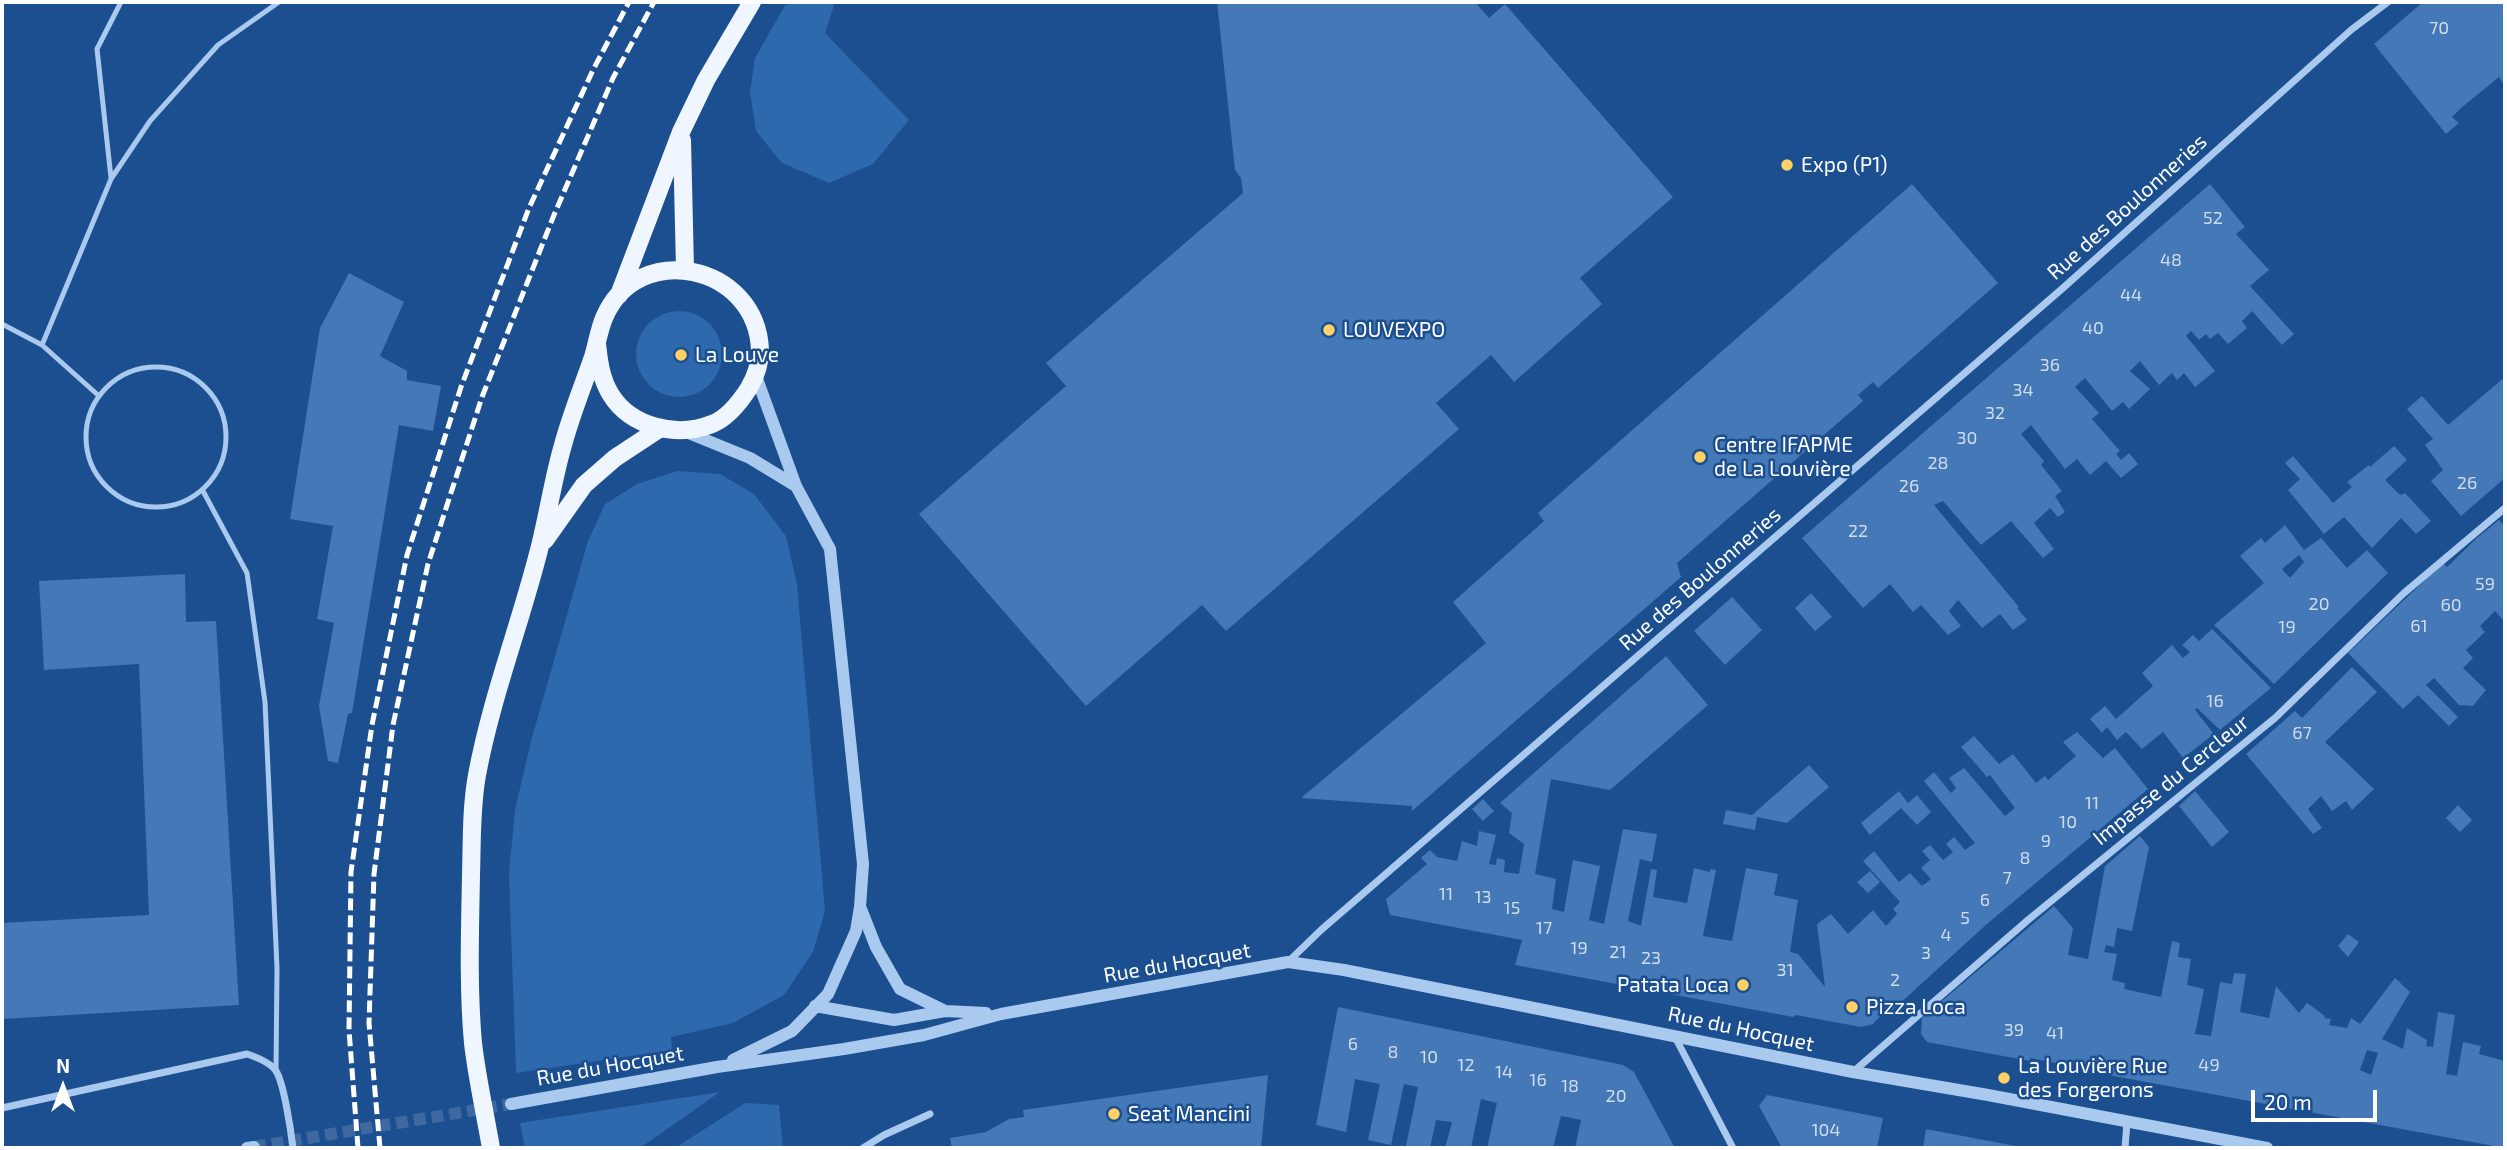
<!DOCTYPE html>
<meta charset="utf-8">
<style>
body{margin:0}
#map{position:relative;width:2507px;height:1150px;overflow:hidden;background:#1b4f8f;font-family:"Exo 2",sans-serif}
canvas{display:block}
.frame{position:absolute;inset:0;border:4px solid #fff;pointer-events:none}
.north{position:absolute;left:28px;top:1052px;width:70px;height:70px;-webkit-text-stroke:5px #1b4f8f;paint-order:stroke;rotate:0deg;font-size:19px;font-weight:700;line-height:28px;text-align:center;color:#fff}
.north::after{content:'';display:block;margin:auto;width:24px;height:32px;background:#fff;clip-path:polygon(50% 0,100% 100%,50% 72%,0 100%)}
.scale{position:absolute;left:2251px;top:1090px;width:126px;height:32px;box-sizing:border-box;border:4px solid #fff;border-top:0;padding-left:9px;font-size:21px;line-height:24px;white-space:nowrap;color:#fff;-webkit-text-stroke:5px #1b4f8f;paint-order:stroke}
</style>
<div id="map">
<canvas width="2507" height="1150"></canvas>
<div class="frame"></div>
<div class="north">N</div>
<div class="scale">20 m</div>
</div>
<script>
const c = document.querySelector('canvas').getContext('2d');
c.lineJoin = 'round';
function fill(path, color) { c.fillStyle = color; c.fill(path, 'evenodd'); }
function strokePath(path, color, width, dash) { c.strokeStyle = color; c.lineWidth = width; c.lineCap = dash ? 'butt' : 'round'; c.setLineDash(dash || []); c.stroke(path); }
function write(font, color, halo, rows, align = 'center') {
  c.font = font + ' "Exo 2",sans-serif'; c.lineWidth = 5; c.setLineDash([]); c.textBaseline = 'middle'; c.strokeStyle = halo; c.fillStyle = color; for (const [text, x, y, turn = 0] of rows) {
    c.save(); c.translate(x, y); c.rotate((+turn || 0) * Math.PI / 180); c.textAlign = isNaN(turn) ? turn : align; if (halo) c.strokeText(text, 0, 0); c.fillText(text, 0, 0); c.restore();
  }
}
fill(new Path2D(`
 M787,2H835L825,33L909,120L873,164L829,183L782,163L756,131L750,92L755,58Z
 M636 354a43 43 0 1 1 86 0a43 43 0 1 1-86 0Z
 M677,471L720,474L754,494L786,536L797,584L825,911L813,952L784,995L733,1023L671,1037L672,1050L516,1073L509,874L515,810L531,741L588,541L605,504L637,484Z
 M720,1092L640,1148H525L520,1123Z
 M745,1103L779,1105L783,1148H675Z`), '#2e69ad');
fill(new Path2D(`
 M1217,2H1475L1489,18L1505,4L1673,197L1580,278L1602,304L1514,382L1491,355L1436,403L1459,429L1226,631L1202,605L1086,706L919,514L1066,386L1046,363L1243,193L1241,178L1235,170Z
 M2423,2H2505V86L2499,77L2461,108L2452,117L2459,123L2446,134L2374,44Z
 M1912,184L1998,283L1878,388L1873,382L1858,395L1863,401L1677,563L1681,577L1412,811V806L1301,798L1486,643L1453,602L1544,521L1538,513Z
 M2210,184L2245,227L2236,234L2269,270L2250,286L2294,334L2282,345L2252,311L2242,321L2247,328L2228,344L2218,333L2210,339L2206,334L2199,340L2191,331L2186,336L2215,371L2195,387L2184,373L2177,380L2172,373L2159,385L2140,361L2130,371L2150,389L2129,409L2123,402L2112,411L2085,378L2075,387L2099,413L2092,419L2120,451L2116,454L2121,460L2129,453L2138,464L2121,478L2106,461L2090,475L2077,459L2065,469L2031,425L2021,434L2044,461L2041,465L2062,491L2055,496L2065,512L2058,517L2050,508L2034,523L2054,549L2043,558L2011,521L1981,545L1943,501L1934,505L2019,607L2017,608L2027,620L2013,630L2000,614L1982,628L1958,600L1949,611L1961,626L1948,635L1921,605L1913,612L1890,584L1863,608L1802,538Z
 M349,273L404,302L380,356L407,371V380L441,386L433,431L399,425L352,713L348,714L338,763L328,761L319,706L334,623L317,619L333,526L290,519L320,328Z
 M2505,377V478L2461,516L2431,481L2443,470L2425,445L2433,439L2407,409L2422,396L2448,425Z
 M2394,446L2407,460L2385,480L2400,495L2405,493L2431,521L2416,534L2401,518L2372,548L2344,517L2324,534L2288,490L2300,479L2285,463L2293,456L2333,503L2352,487L2347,482L2369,465L2370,467Z
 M2499,520L2505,527V622L2495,611L2480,626L2485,632L2466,650L2473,658L2463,668L2486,690L2473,706L2459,705L2434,678L2426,685L2458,717L2449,726L2418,695L2403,709L2348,653L2443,563L2447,567L2477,538Z
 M2285,525L2304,550L2321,538L2347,568L2367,550L2388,573L2274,684L2214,625L2264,583L2240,556L2261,538L2265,543ZM2299,555L2304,562L2290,578L2282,569Z
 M185,574L186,622L216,621L239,1005L2,1019V923L149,915L139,664L44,670L39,581Z
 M1811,593L1832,617L1815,631L1795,608Z
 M1732,597L1762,630L1725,665L1694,631Z
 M2212,629L2271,688L2220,730L2197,708L2195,710L2214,734L2183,758L2163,732L2142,749L2126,732L2117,740L2107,727L2102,733L2090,719L2105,706L2116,719L2153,686L2142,673L2172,645L2183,658L2190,652L2182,645L2193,635L2199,641Z
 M1666,656L1708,705L1610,790L1551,779L1535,874L1556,879L1552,909L1564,912L1573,860L1600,866L1589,920L1604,924L1623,829L1657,834L1652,862L1640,859L1628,921L1641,926L1651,869L1657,870L1653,897L1687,903L1694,868L1710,872V869L1716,870L1703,936L1732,941L1746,868L1778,874L1774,895L1798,900L1790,952L1798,954L1825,987L1817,924L1831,914L1848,934L1873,910L1886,926L1897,914L1893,909L1900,902L1863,861L1874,851L1899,882L1910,873L1922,886L1931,879L1921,868L1930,860L1922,851L1930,845L1943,860L1953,852L1946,844L1954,837L1965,850L1975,843L1924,781L1934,772L1951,793L1956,788L1949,778L1964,768L2005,816L2015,808L1990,775L1987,777L1961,747L1974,736L1999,764L2013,754L2036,783L2045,776L2048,780L2076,756L2063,742L2077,732L2103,758L2115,748L2148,789L1987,924L1886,1016L1883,1013L1873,1024L1861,1027L1796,1015L1793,1017L1515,965L1522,940L1390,915L1386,899L1427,864L1421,858L1430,850L1437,857L1457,861L1462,841L1477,846L1479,831L1496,835L1489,864L1496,865L1497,858L1505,860L1504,872L1519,874L1524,844L1509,833L1512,813L1500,803Z
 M2352,667L2377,692L2325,742L2374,789L2352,810L2346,801L2332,811L2321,796L2308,809L2322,828L2313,834L2246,754L2295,711L2302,718Z
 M1809,765L1829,787L1787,823L1757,817L1755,830L1723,824L1726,810L1752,815Z
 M1899,791L1908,803L1917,795L1931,812L1917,825L1901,808L1870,835L1861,823Z
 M2195,791L2229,832L2212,847L2179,806Z
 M1483,799L1494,811L1483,821L1472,809Z
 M2458,805L2472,820L2460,832L2446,818Z
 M2140,836L2149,847L2132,931L2117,928L2114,947L2106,945L2104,952L2117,954L2112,980L2125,983L2124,989L2161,997L2172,941L2180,943L2178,957L2191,959L2187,985L2204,989L2195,1034L2211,1036L2220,982L2232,984L2234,973L2246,974L2240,1012L2269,1018L2276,986L2299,1013L2307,1003L2325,1016L2324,1018L2331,1019L2329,1025L2347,1028L2351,1018L2360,1024L2395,978L2410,992L2382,1039L2403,1049L2407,1028L2427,1040L2426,1046L2433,1047L2438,1012L2455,1015L2446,1074L2457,1076L2463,1042L2481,1046L2479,1054L2505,1061V1148L2070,1068L2071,1066L2030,1058V1061L1927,1042L1921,1034L1922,1018L2054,906L2073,928L2068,955L2088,959L2105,866ZM2367,1050L2378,1053L2371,1075L2360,1070Z
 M1870,871L1880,882L1868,893L1857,882Z
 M2348,934L2359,942L2348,957L2338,946Z
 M1338,1007L1623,1065L1634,1072L1675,1148H1575L1581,1120L1561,1116L1553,1148H1487L1497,1103L1481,1099L1471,1148H1445L1452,1122L1436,1120L1430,1148L1406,1146L1418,1087L1404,1084L1391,1145L1368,1140L1380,1084L1355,1079L1346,1132L1316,1125Z
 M1268,1075L1261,1148H952L950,1138L986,1132L1009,1119L1024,1117L1023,1110Z
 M1767,1095L1883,1118L1877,1148H1782L1759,1106Z
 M1926,1129L2021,1147V1148H1923Z`), '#4478b7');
strokePath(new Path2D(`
 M254,1147L511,1104`), '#3d69a0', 12, [12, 6]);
strokePath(new Path2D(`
 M111,178L97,49L121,2
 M2,324L42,345L99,396
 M42,345L111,179L150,121L218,45L279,2
 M86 437a70 70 0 1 1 140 0a70 70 0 1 1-140 0Z
 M203,491L247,573L265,702L277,968L276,1070`), '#a9c9ee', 5);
strokePath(new Path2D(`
 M1289,961L1321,930L2063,288L2351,30L2388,2
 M1674,1035L1733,1148
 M1853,1072L2028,920L2275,718L2404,593L2505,508
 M2,1108L247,1054C256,1057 270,1062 276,1071C284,1083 291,1132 293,1148
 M863,1148L884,1135L930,1114
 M2125,1148L2127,1122`), '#a9c9ee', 7);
strokePath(new Path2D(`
 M686,432L750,458L796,486
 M861,909L876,947L900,989L945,1011
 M815,1006L894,1020L945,1011L986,1013
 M733,1060L792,1031L828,994L856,931L860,907L863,864L830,549L796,486L756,376
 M511,1104L717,1067L844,1049L924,1035L1001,1014L1288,962L1344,970L1853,1072L1988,1095L2267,1148
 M247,1148L254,1147`), '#a9c9ee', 12);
strokePath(new Path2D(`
 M682,140L685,269
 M619,295L681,132L706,80L752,2
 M545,540L584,485L615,458L659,429
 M491,1148C485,1113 477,1078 473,1043C468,988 470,931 471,875C472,842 471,808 477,775C491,699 520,625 539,550C548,515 553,479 563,445C571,415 583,386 593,357C597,344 599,330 604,318C637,239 757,264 760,350C760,363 756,376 749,388C740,402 728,418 712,424C677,438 631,427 611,395C601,379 599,362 597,344`), '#f0f6ff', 18);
strokePath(new Path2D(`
 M358,1148L349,1030L351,872L372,725L407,555L461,387L529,208L593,70L629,2
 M380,1148L369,1023L374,874L393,725L428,564L482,397L554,215L613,78L654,2`), '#fff', 5, [12, 5]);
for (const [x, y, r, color] of [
 [1787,165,7,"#ffd166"],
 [1329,330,7,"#ffd166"],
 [681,355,7,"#ffd166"],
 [1700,457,7,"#ffd166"],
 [1743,985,7,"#ffd166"],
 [1852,1007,7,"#ffd166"],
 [2004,1078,7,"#ffd166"],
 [1114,1114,7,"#ffd166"]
]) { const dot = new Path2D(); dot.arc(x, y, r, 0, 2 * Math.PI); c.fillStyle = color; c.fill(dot); strokePath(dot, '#1b4f8f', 2.5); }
write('18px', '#d0dded', null, [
 ["70",2439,28],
 ["52",2213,218],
 ["48",2171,260],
 ["44",2131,295],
 ["40",2093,328],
 ["36",2050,365],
 ["34",2023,390],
 ["32",1995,413],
 ["30",1967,438],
 ["28",1938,463],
 ["26",2467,483],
 ["26",1909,486],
 ["22",1858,531],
 ["59",2485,584],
 ["20",2319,604],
 ["60",2451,605],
 ["61",2419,626],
 ["19",2287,627],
 ["16",2215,701],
 ["67",2302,733],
 ["11",2092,803],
 ["10",2068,822],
 ["9",2046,841],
 ["8",2025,858],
 ["7",2007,878],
 ["11",1446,894],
 ["13",1483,897],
 ["6",1985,900],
 ["15",1512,908],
 ["5",1965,918],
 ["17",1544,928],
 ["4",1946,935],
 ["19",1579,948],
 ["21",1618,952],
 ["3",1926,953],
 ["23",1651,958],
 ["31",1785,970],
 ["2",1895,980],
 ["39",2014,1030],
 ["41",2055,1033],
 ["6",1353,1044],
 ["8",1393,1052],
 ["10",1429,1057],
 ["12",1466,1065],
 ["49",2209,1065],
 ["14",1504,1072],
 ["16",1538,1080],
 ["18",1570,1086],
 ["20",1616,1096],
 ["104",1826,1130]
]);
write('21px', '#fff', '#1b4f8f', [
 ["Expo (P1)",1801,165],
 ["LOUVEXPO",1343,330],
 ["La Louve",695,355],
 ["Centre IFAPME",1714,445],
 ["de La Louvière",1714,469],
 ["Patata Loca",1729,985,"right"],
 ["Pizza Loca",1866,1007],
 ["La Louvière Rue",2018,1066],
 ["des Forgerons",2018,1090],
 ["Seat Mancini",1128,1114]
], 'left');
write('21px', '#fff', '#1b4f8f', [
 ["Rue des Boulonneries",2127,207,-42],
 ["Rue des Boulonneries",1700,579,-41],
 ["Impasse du Cercleur",2171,780,-39],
 ["Rue du Hocquet",1177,963,-10],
 ["Rue du Hocquet",1741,1029,12],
 ["Rue du Hocquet",610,1066,-10]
]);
</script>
